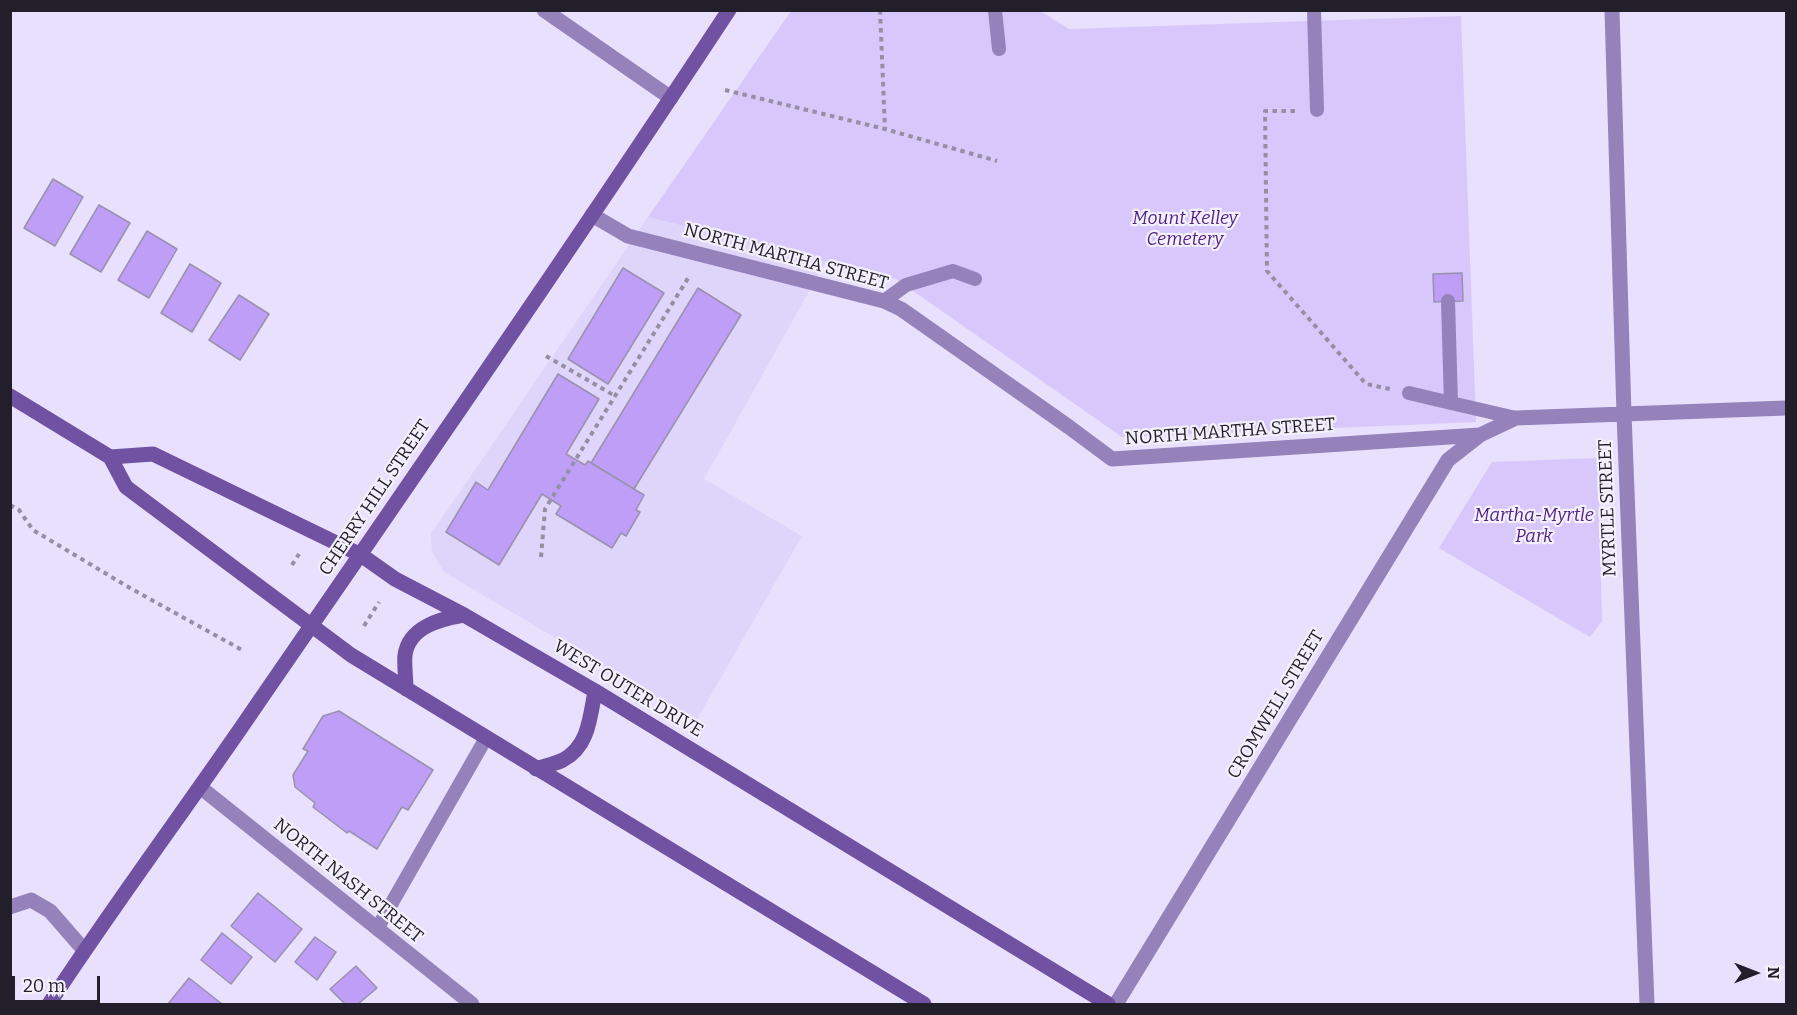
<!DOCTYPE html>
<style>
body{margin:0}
#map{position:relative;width:1797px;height:1015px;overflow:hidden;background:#e9e0fd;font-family:Bitter,serif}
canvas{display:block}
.frame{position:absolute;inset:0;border:12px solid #231f2a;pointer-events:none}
.north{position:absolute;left:1725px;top:943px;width:60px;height:60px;-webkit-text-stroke:4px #f4f0fc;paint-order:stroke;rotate:90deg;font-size:16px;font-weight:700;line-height:24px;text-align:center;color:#231f2a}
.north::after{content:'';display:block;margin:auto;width:21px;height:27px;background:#231f2a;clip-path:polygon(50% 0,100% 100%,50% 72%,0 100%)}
.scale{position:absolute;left:12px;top:976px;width:88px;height:27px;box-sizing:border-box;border:3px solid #231f2a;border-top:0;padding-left:8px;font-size:18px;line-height:21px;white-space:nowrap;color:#231f2a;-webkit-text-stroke:4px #f4f0fc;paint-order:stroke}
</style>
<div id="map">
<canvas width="1797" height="1015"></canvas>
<div class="frame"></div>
<div class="north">N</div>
<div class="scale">20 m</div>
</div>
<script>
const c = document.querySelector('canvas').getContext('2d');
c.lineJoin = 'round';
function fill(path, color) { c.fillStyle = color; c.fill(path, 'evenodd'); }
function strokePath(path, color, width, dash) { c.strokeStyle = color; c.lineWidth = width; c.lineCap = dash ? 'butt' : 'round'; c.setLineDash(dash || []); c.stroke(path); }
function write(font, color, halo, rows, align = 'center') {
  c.font = font + ' Bitter,serif'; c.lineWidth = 4.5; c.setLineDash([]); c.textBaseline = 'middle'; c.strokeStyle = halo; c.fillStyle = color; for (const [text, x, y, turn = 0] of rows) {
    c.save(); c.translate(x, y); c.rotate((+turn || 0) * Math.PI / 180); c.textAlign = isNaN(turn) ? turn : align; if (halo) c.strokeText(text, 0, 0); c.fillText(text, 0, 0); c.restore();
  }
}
fill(new Path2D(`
 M648,217L826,261L704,479L802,536L696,721L444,572L432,552L431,534Z`), '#dfd4f9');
fill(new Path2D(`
 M791,11H1040L1069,29L1461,16L1476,422L1122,437L896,279L648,217Z
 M1598,458L1602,621L1590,637L1439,548L1492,462Z`), '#d7c7fa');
const building = new Path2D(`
 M53,179L83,197L55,246L24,228Z
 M99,205L130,223L101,272L70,254Z
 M147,231L177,249L149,298L118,280Z
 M190,264L221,283L192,332L161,313Z
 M623,268L664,293L608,384L568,359Z
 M1462,273L1463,301L1434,302L1433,274Z
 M698,288L741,315L634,489L591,463Z
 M239,295L269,314L240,360L209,340Z
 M558,374L599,399L566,454L585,465L588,461L644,495L636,510L640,512L626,536L621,533L612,548L556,514L561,506L542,494L499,565L446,532L476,482L488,490Z
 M339,711L433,770L408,810L402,807L377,849L349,831L347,833L313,807L315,803L295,787L293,775L308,751L303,749L323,716Z
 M258,893L302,929L275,962L231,926Z
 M222,933L252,957L231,984L201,960Z
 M315,937L336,952L317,980L295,962Z
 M356,966L377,988L358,1004H345L330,989Z
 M189,978L222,1004H168Z`);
fill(building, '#be9ef7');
strokePath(building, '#9a91ad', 1.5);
strokePath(new Path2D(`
 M880,10L885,129
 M725,90L885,129L997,161
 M1295,111H1265L1267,271L1366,384L1390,389
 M546,356L615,396
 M10,505L19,510L33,530L130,588L242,650
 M541,557L545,509L690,275
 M292,565L299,554
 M364,626L379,602`), '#968fa4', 4, [4.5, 4.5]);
strokePath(new Path2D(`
 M995,10L999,49
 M1314,10L1317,110
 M884,301L906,285L953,271L975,279
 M1448,301L1451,403L1516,418
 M1409,393L1451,403
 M377,929L486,738`), '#9582ba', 14);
strokePath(new Path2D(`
 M544,10L671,98
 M1612,10L1624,414L1647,1004
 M592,215L628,236L884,301L901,309L1069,427L1112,459L1480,435L1516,418L1786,408
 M200,787L472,1004
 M10,907L31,900L50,911L84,950
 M1116,1004L1448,460L1480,435`), '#9582ba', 15);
strokePath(new Path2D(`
 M10,396L110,457L126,487L351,655L924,1004
 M110,457L153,454L361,555L395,579L464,615L595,691L1108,1004
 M406,689C406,678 404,666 405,655C409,627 440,619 464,615
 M536,769C544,766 555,764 563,760C589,746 590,717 595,691
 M49,1004C115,903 188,806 256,706C415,475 575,244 729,10`), '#7051a2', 15);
write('italic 18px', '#512389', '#f4f0fc', [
 ["Mount Kelley",1185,219],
 ["Cemetery",1185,240],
 ["Martha-Myrtle",1534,516],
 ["Park",1534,537]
]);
write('18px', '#231f2a', '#f4f0fc', [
 ["NORTH MARTHA STREET",786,257,15],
 ["NORTH MARTHA STREET",1230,432,-4],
 ["CHERRY HILL STREET",375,498,-56],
 ["MYRTLE STREET",1608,508,-92],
 ["WEST OUTER DRIVE",628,689,31],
 ["CROMWELL STREET",1276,705,-59],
 ["NORTH NASH STREET",348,881,39]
]);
</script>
